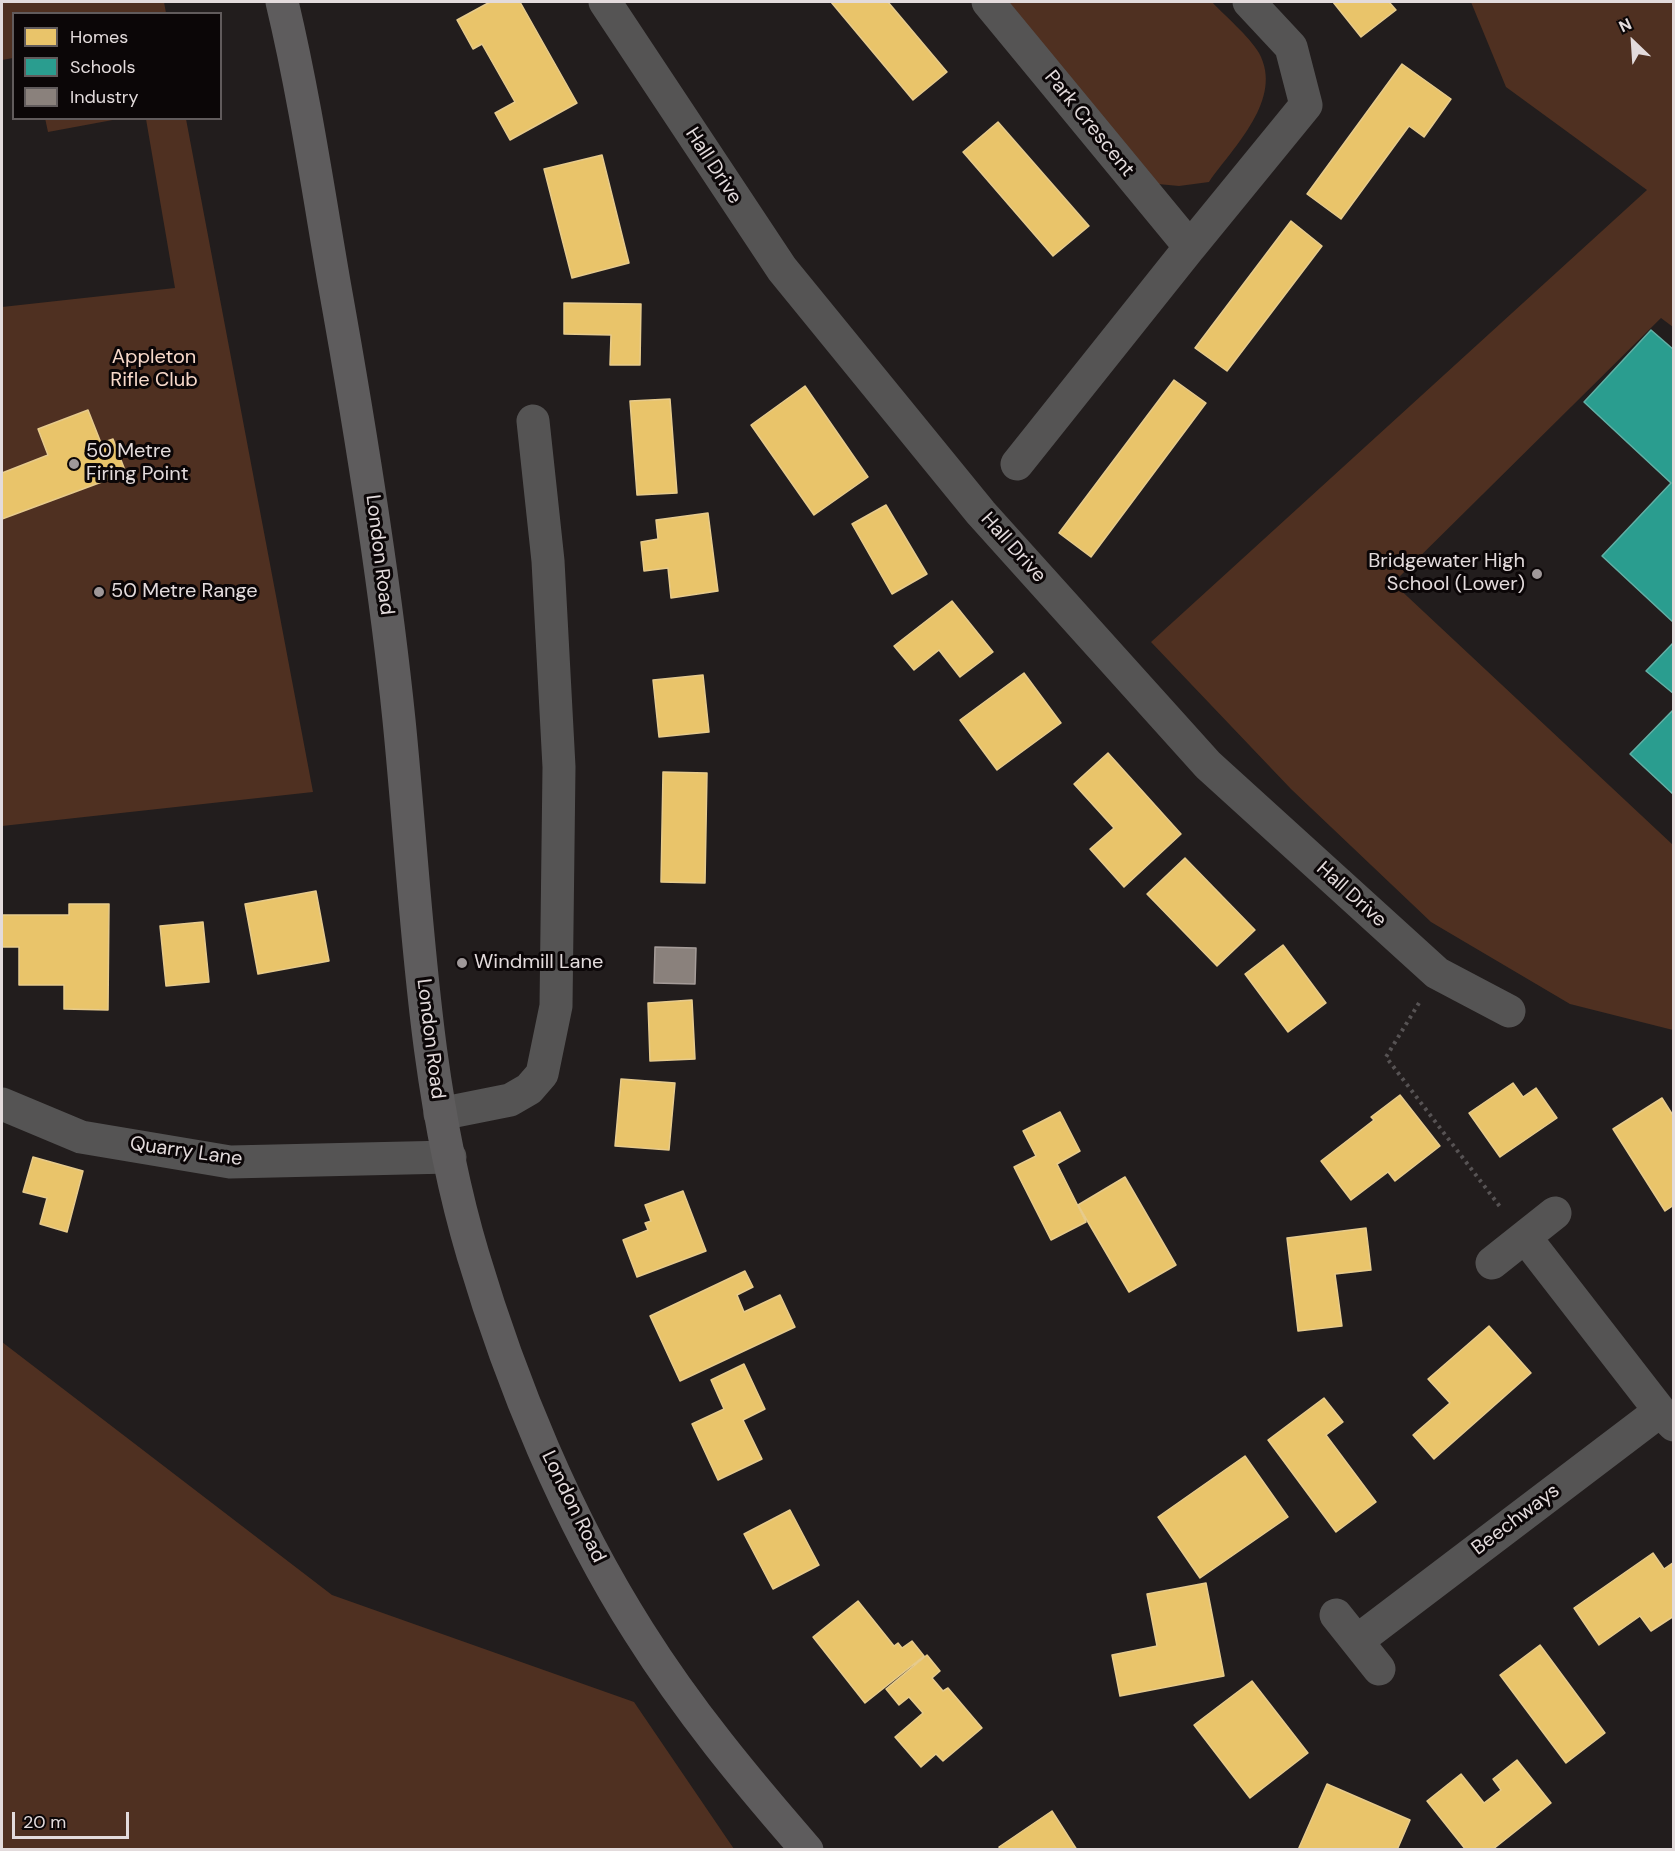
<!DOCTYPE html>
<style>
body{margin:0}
#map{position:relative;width:1675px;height:1851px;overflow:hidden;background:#221d1d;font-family:"DM Sans",sans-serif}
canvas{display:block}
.frame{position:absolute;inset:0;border:3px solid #e3dbdc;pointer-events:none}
.legend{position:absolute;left:12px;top:12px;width:210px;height:108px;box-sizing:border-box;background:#0b0607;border:2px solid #615b5c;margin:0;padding:8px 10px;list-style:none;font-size:18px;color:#e3dbdc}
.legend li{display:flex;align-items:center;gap:12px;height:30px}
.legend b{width:30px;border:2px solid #615b5c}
.north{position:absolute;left:1603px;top:12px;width:60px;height:60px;-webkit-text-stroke:4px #0b0607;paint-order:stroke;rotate:335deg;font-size:16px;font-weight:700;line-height:24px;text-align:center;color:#e3dbdc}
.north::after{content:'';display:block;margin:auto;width:21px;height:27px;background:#e3dbdc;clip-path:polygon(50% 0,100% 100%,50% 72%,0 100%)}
.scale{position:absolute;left:12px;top:1812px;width:117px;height:27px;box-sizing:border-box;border:3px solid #e3dbdc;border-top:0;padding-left:8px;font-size:18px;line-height:21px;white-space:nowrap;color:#e3dbdc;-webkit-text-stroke:4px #0b0607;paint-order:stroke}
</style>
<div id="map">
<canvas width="1675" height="1851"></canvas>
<div class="frame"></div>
<ul class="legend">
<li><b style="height:16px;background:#e9c46a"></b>Homes</li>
<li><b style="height:16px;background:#2a9d8f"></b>Schools</li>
<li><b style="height:16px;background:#8a817c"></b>Industry</li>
</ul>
<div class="north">N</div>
<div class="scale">20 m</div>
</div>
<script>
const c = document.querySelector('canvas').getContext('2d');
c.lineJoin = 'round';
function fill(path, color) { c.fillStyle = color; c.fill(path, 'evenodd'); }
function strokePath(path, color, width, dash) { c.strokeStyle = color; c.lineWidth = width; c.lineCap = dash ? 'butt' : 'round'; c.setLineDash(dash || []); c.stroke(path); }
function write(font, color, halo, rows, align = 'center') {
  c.font = font + ' "DM Sans",sans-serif'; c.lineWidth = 6; c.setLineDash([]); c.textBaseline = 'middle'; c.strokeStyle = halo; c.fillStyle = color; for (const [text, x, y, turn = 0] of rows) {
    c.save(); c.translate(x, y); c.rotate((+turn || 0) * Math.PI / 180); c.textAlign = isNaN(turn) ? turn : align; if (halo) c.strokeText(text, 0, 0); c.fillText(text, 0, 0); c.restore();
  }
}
fill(new Path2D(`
 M2,2H164L166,13L14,14L13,58L2,60Z
 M989,2H1212C1225,16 1249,36 1259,53C1284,99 1234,146 1209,182L1179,186L1158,184Z
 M1471,2H1673V327L1661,318L1393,583L1673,845V1030L1570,1004L1431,922L1291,789L1151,642L1647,190L1506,87Z
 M45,118H118V119L48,132Z
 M146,119H186L313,792L2,826V519L126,472L113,439L101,443L88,410L38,429L48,455L2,473V307L175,288Z
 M2,1342L332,1595L634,1702L734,1849H2Z`), '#4f3021');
const homes = new Path2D(`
 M490,2H520L577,103L510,140L495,113L515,102L482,44L473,49L457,20Z
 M831,2H888L947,72L913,100Z
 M1333,2H1389L1396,10L1361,37Z
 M1402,64L1451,99L1424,137L1409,126L1341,219L1307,194Z
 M998,122L1089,226L1053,256L963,152Z
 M602,155L629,263L572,278L544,169Z
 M1291,221L1322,246L1227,371L1195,348Z
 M564,303L641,304L640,365H610L611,335L564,334Z
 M1174,380L1206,403L1091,557L1059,533Z
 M805,386L868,477L814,515L751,425Z
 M670,399L677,493L637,495L630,401Z
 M88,410L101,443L113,439L126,473L2,519V473L48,455L38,429Z
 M886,505L927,574L892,594L852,524Z
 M708,513L718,591L671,598L668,568L644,571L641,542L658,539L656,520Z
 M952,601L993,652L960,677L939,650L914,670L894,646Z
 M1024,673L1061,723L997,770L960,720Z
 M703,675L709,732L659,737L653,680Z
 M1108,753L1181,834L1124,887L1090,849L1114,828L1074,784Z
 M663,772L707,773L705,883L661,882Z
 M1185,858L1255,930L1217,966L1147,894Z
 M316,891L329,961L258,974L245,904Z
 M69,904H109L108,1010L64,1009V985H19V947H2V915H69Z
 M203,922L209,982L166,986L160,926Z
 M1283,945L1326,1003L1288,1032L1245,974Z
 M692,1000L695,1059L650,1061L648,1003Z
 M621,1079L675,1083L669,1150L615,1146Z
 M1513,1083L1523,1097L1536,1088L1557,1118L1500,1157L1469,1113Z
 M1400,1095L1440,1146L1395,1181L1388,1172L1351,1200L1321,1161L1374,1120L1371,1117Z
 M1662,1098L1674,1117V1205L1665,1211L1613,1129Z
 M1060,1112L1080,1151L1057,1164L1086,1222L1051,1240L1014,1167L1036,1156L1023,1131Z
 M33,1157L83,1171L67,1232L40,1224L47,1198L23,1192Z
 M1125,1177L1176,1265L1129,1292L1078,1205Z
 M683,1191L706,1251L637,1277L623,1240L648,1230L645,1223L651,1221L645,1205Z
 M1366,1228L1371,1270L1335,1274L1342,1326L1298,1331L1287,1238Z
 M745,1271L753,1287L737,1295L744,1312L780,1295L795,1327L680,1381L650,1316Z
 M1489,1326L1531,1373L1434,1459L1413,1435L1450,1403L1428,1379Z
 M744,1364L765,1409L743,1420L762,1459L718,1480L692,1424L724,1409L711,1380Z
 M1324,1398L1343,1422L1326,1435L1376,1502L1336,1532L1268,1440Z
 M1245,1456L1288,1517L1200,1578L1158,1517Z
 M790,1510L819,1565L773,1589L744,1534Z
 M1653,1553L1664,1569L1674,1562V1616L1651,1631L1640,1616L1599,1645L1574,1608Z
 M1206,1583L1224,1676L1120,1696L1112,1655L1157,1646L1147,1594Z
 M858,1601L894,1646L898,1643L902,1648L912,1641L924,1656L865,1703L813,1637Z
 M1540,1645L1605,1733L1566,1763L1500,1675Z
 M927,1655L940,1671L932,1678L943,1691L948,1688L982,1728L943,1761L936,1754L921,1767L895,1737L923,1713L909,1697L899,1705L886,1689Z
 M1252,1681L1308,1753L1250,1798L1194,1725Z
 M1517,1760L1551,1803L1492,1850H1466L1427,1801L1461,1774L1484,1803L1501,1790L1493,1779Z
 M1327,1784L1410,1820L1397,1850H1298Z
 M1052,1811L1077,1850H1000L999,1847Z`);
fill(homes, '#e9c46a');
strokePath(homes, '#e7cb8c', 1.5);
const schools = new Path2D(`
 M1651,330L1674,350V623L1602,556L1671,483L1584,402Z
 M1674,642V694L1646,671Z
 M1674,709V795L1630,754Z`);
fill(schools, '#2a9d8f');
strokePath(schools, '#62b0a6', 1.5);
const industry = new Path2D(`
 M655,947L696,948L695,984L654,983Z`);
fill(industry, '#8a817c');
strokePath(industry, '#a59c99', 1.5);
strokePath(new Path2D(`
 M1419,1003L1386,1057L1501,1208`), '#575354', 4, [3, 4.5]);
strokePath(new Path2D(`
 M605,2L782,269L981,513L1208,765L1437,973L1509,1011
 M988,2L1190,247L1306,105L1291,47L1249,2
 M1017,464L1190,247
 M2,1104L81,1137L230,1162L450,1157
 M440,1114L510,1100L529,1089L542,1074L556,1006L559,767L548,561L533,421
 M1525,1237L1660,1411L1674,1425
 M1492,1263L1555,1213
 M1336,1615L1379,1669
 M1357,1641L1660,1411`), '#555454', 33);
strokePath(new Path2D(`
 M282,2C304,94 318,189 334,282C360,427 384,573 399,720C417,899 421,1081 473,1255C511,1383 567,1519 639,1632C688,1710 746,1780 807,1850`), '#5e5c5d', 33);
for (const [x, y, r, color] of [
 [74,464,6,"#9f9899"],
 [1537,574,6,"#9f9899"],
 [99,592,6,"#9f9899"],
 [462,963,6,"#9f9899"]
]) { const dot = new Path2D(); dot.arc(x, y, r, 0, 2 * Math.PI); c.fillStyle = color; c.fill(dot); strokePath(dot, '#0b0607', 2); }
write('20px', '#e3dbdc', '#0b0607', [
 ["Park Crescent",1089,124,51],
 ["Hall Drive",713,166,57],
 ["Hall Drive",1013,548,48],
 ["London Road",379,555,83],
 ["Hall Drive",1351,895,42],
 ["London Road",430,1039,83],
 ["Quarry Lane",186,1152,8],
 ["London Road",573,1507,64],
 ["Beechways",1516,1520,-37]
]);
write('20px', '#f7d8c9', '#0b0607', [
 ["Appleton",154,358],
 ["Rifle Club",154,381]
]);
write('20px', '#e3dbdc', '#0b0607', [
 ["50 Metre",86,452],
 ["Firing Point",86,475],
 ["Bridgewater High",1525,562,"right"],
 ["School (Lower)",1525,585,"right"],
 ["50 Metre Range",111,592],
 ["Windmill Lane",474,963]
], 'left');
</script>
